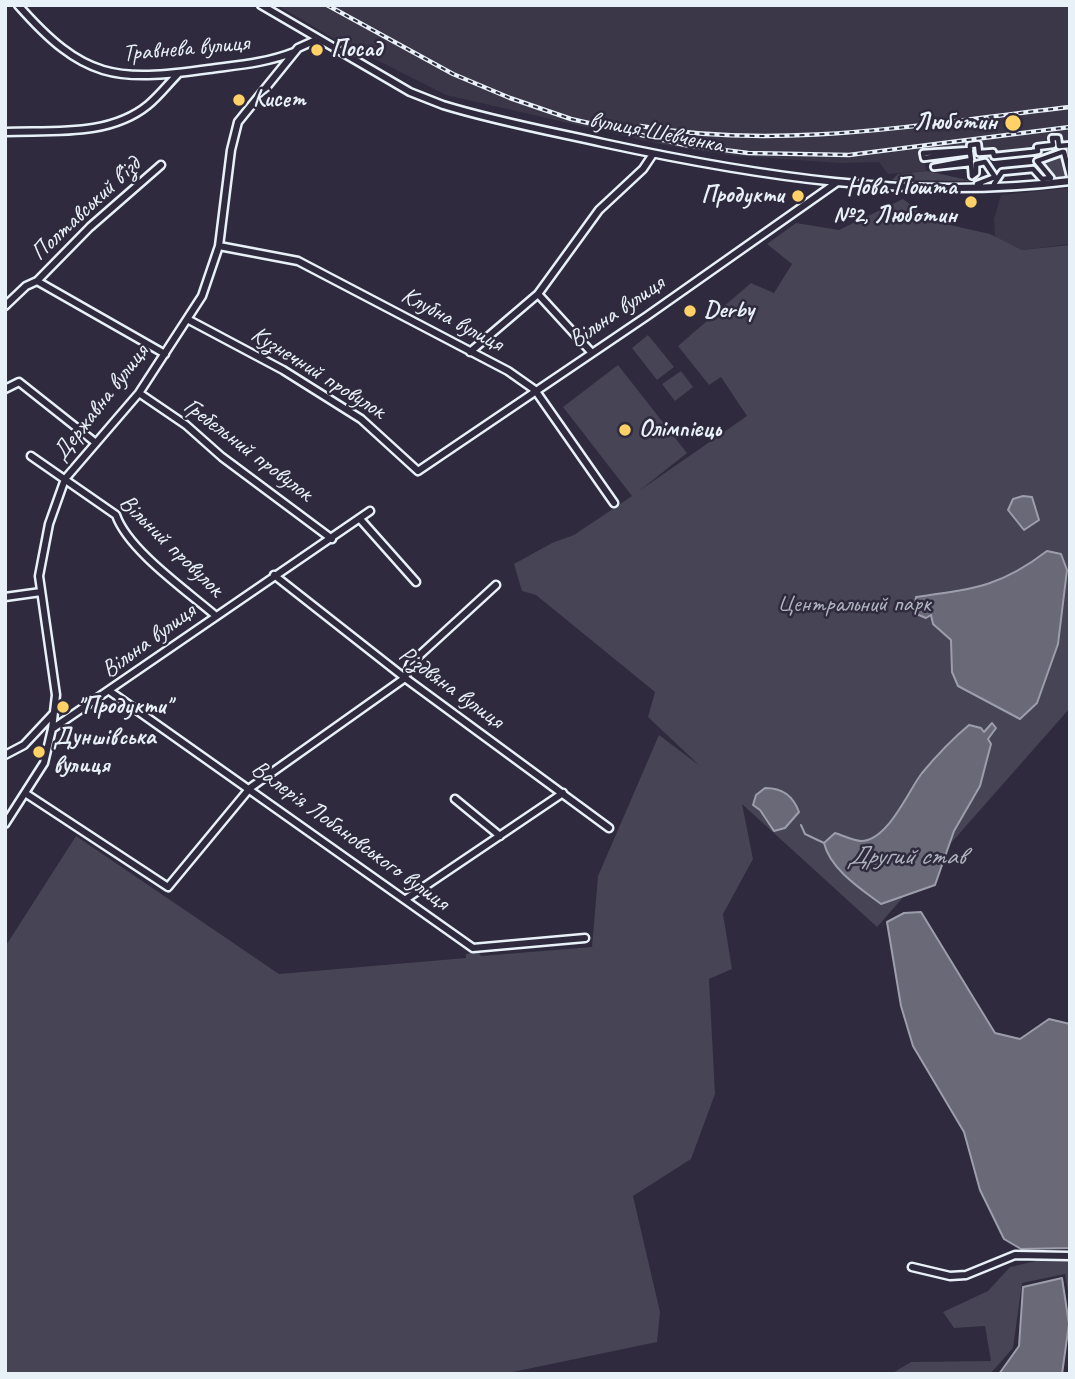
<!DOCTYPE html>
<meta charset="utf-8">
<style>
body{margin:0}
#map{position:relative;width:1075px;height:1379px;overflow:hidden;background:#2f2a3d;font-family:Caveat,sans-serif}
canvas{display:block}
.frame{position:absolute;inset:0;border:7px solid #e8f1f8;pointer-events:none}
</style>
<div id="map">
<canvas width="1075" height="1379"></canvas>
<div class="frame"></div>
</div>
<script>
const c = document.querySelector('canvas').getContext('2d');
c.lineJoin = 'round';
function fill(path, color) { c.fillStyle = color; c.fill(path, 'evenodd'); }
function strokePath(path, color, width, dash) { c.strokeStyle = color; c.lineWidth = width; c.lineCap = dash ? 'butt' : 'round'; c.setLineDash(dash || []); c.stroke(path); }
function write(font, color, halo, rows, align = 'center') {
  c.font = font + ' Caveat,sans-serif'; c.lineWidth = 5; c.setLineDash([]); c.textBaseline = 'middle'; c.strokeStyle = halo; c.fillStyle = color; for (const [text, x, y, turn = 0] of rows) {
    c.save(); c.translate(x, y); c.rotate((+turn || 0) * Math.PI / 180); c.textAlign = isNaN(turn) ? turn : align; if (halo) c.strokeText(text, 0, 0); c.fillText(text, 0, 0); c.restore();
  }
}
fill(new Path2D(`
 M277,5H1070V150L972,160L924,157L926,171L888,174L879,162L839,163L728,155L660,144L446,95L333,38Z
 M1070,188V244L1022,250L995,237L994,219L1001,195Z`), '#3b3749');
fill(new Path2D(`
 M1062,152L1068,176L1051,178L1038,159Z
 M927,171L972,181L892,180L898,174Z
 M903,199L932,221L990,234L1022,250L1070,245V708L877,927L742,804L753,859L723,914L732,969L709,979L715,1094L691,1159L633,1196L660,1312L657,1342L503,1374H5V947L76,836L279,974L466,958V954L478,951L481,956L592,947L598,876L659,735L700,766L648,717L655,692L536,595L522,591L514,564L552,543L574,535L632,496L563,407L618,365L687,453L639,491L747,416L721,377L709,385L678,346L751,283L774,293L792,264L767,244L796,223L839,230Z
 M648,335L674,367L657,380L632,348Z
 M681,371L693,387L675,401L662,384Z
 M1068,1260L1070,1303L1065,1274L1022,1283L1013,1348L990,1374H891L911,1362L991,1361L985,1326L954,1328L943,1312L988,1291L1010,1267L1036,1261Z`), '#464455');
const water = new Path2D(`
 M1023,496L1032,497L1039,520L1024,530L1008,510L1013,499Z
 M1047,551L1061,554L1067,570L1058,644L1037,703L1020,719L958,686L952,672L951,640L933,624L931,615L926,618L914,613L916,597C973,589 1000,587 1047,551Z
 M992,723L996,728L988,739L991,744L980,786L954,831L935,885L881,904C861,889 830,869 824,843L835,833C842,835 854,841 861,841C888,841 908,791 922,773C937,755 951,740 969,725L981,728L984,732Z
 M765,788C783,788 793,796 799,812L785,828L774,831L760,810L753,805L756,795Z
 M921,912L995,1033L1020,1039L1049,1019L1070,1024V1248L1021,1249L1004,1239L980,1190L964,1132L913,1046L901,1006L887,922L904,913Z
 M1062,1278L1069,1324L1062,1374H999L1019,1346L1023,1287Z`);
fill(water, '#696978');
strokePath(water, '#9c9fab', 2);
strokePath(new Path2D(`
 M801,825L805,834L824,843`), '#9c9fab', 2);
const pedestrian = new Path2D(`
 M1070,148V155
 M994,184L1002,172L1033,169L1042,179L1051,178L1037,161L1062,152H1064L1070,176
 M981,185L977,184L995,177L985,162L976,164V173L972,176L971,163L934,167L971,160L970,152L924,158L923,153L970,150V145L978,144L979,153L993,152L994,156L1032,152L1038,151L1037,147L1053,145L1052,138H1058L1059,146L1070,145`);
const minor = new Path2D(`
 M18,5C84,80 115,82 209,69C239,65 266,63 294,52
 M261,5L410,92L443,105C495,121 549,131 603,143C756,176 912,201 1070,181
 M5,132C52,130 109,137 148,105C159,96 168,84 178,74
 M219,246L298,261L508,371L535,390L614,503
 M37,281L90,227L161,165
 M538,294L592,353
 M5,306L26,286L37,281L165,354
 M189,320L283,370L361,419L418,471L647,316L836,183
 M470,352L538,294L599,210L643,169L653,154
 M5,389L19,382L96,443
 M139,393L186,425L222,457L332,539
 M31,456L116,515C128,550 187,591 216,616
 M360,519L416,582
 M274,575L405,678L609,828
 M5,597L41,592
 M111,692L473,948L585,938
 M52,729L370,511
 M5,755L24,745L53,714
 M25,793L168,887L250,788L405,678L410,664L496,585
 M455,799L500,836
 M5,824L44,763L52,729L56,695L39,576L49,524L65,479L139,393L202,296L219,246L231,150L238,122L298,48L318,39
 M406,899L563,793
 M912,1267L950,1276L966,1275L1015,1255L1070,1256`);
strokePath(pedestrian, '#e8f1f8', 10);
strokePath(minor, '#e8f1f8', 11);
strokePath(pedestrian, '#2f2a3d', 4.5);
strokePath(minor, '#2f2a3d', 6);
const rail = new Path2D(`
 M327,5L453,74L510,98L571,119L685,145L748,153L849,155L1070,127
 M640,126C783,151 928,123 1070,107`);
strokePath(rail, '#e8f1f8', 4.5);
strokePath(rail, '#2f2a3d', 2, [5]);
for (const [x, y, r, color] of [
 [317,50,7,"#ffd166"],
 [239,100,7,"#ffd166"],
 [1013,123,9,"#ffd166"],
 [798,196,7,"#ffd166"],
 [971,202,7,"#ffd166"],
 [690,311,7,"#ffd166"],
 [625,430,7,"#ffd166"],
 [63,707,7,"#ffd166"],
 [39,752,7,"#ffd166"]
]) { const dot = new Path2D(); dot.arc(x, y, r, 0, 2 * Math.PI); c.fillStyle = color; c.fill(dot); strokePath(dot, '#2f2a3d', 2.5); }
write('24px', '#e8f1f8', '#2f2a3d', [
 ["Травнева вулиця",186,49,-5],
 ["вулиця Шевченка",656,133,11],
 ["Полтавський в’їзд",86,209,-43],
 ["Вільна вулиця",617,312,-34],
 ["Клубна вулиця",452,320,28],
 ["Кузнечний провулок",318,373,32],
 ["Державна вулиця",101,403,-52],
 ["Гребельний провулок",248,450,37],
 ["Вільний провулок",171,546,44],
 ["Вільна вулиця",149,641,-36],
 ["Різдвяна вулиця",451,688,36],
 ["Валерія Лобановського вулиця",350,836,36]
]);
write('bold 24px', '#e8f1f8', '#2f2a3d', [
 ["Посад",331,50],
 ["Кисет",253,100],
 ["Люботин",997,123,"right"],
 ["Нова Пошта",957,188,"right"],
 ["№2, Люботин",957,216,"right"],
 ["Продукти",784,196,"right"],
 ["Derby",704,311],
 ["Олімпієць",639,430],
 ["\"Продукти\"",77,707],
 ["Дуншівська",53,738],
 ["вулиця",53,766]
], 'left');
write('24px', '#afb4bf', '#2f2a3d', [
 ["Центральний парк",854,605]
]);
write('italic 26px', '#afb4be', '#2f2a3d', [
 ["Другий став",906,857]
]);
</script>
